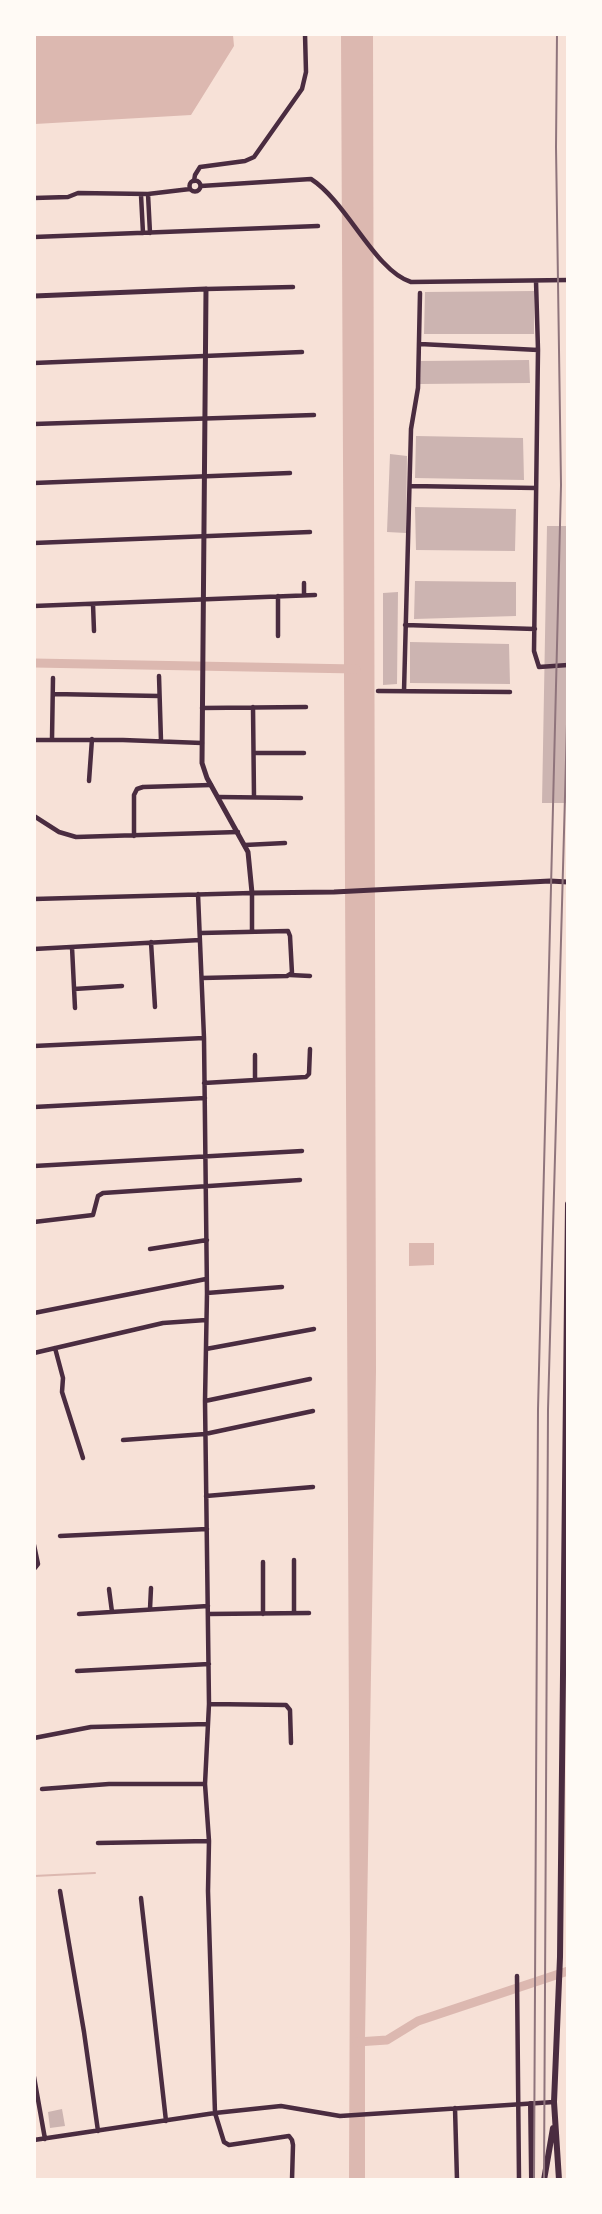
<!DOCTYPE html>
<style>
body{margin:0}
#map{position:relative;width:602px;height:2214px;overflow:hidden;background:#f7e1d7;font-family:"PT Sans Narrow",sans-serif}
canvas{display:block}
.frame{position:absolute;inset:0;border:36px solid #fffaf5;pointer-events:none}
</style>
<div id="map">
<canvas width="602" height="2214"></canvas>
<div class="frame"></div>
</div>
<script>
const c = document.querySelector('canvas').getContext('2d');
c.lineJoin = 'round';
function fill(path, color) { c.fillStyle = color; c.fill(path, 'evenodd'); }
function strokePath(path, color, width, dash) { c.strokeStyle = color; c.lineWidth = width; c.lineCap = dash ? 'butt' : 'round'; c.setLineDash(dash || []); c.stroke(path); }
fill(new Path2D(`
 M35,34L233,35L234,46L191,115L35,124Z
 M341,35H373L376,1371L365,2037V2180L349,2179L350,1940Z
 M409,1243H434V1265L409,1266Z`), '#dcb8b0');
strokePath(new Path2D(`
 M34,1876L95,1873`), '#dcb8b0', 2);
strokePath(new Path2D(`
 M34,663L356,669
 M357,2042L387,2040L418,2021L568,1971`), '#dcb8b0', 9);
fill(new Path2D(`
 M534,291V334H424L425,292Z
 M529,360L530,383L420,384L421,361Z
 M416,436L523,438L524,480L415,478Z
 M390,454L407,456L406,533L387,532Z
 M415,507L516,509L515,551L416,550Z
 M547,526H568V803H542Z
 M415,581L516,582V616L414,619Z
 M398,592L397,684L383,685V593Z
 M410,642L509,644L510,684L410,683Z
 M62,2109L65,2126L50,2128L48,2112Z`), '#ccb4b1');
strokePath(new Path2D(`
 M189.5 186a5.5 5.5 0 1 1 11 0a5.5 5.5 0 1 1-11 0Z
 M194,181L195,175L200,167L245,161L254,157L302,89L306,72L305,34
 M201,186L311,179C347,202 375,271 411,282L568,280
 M148,194L150,233
 M141,195L143,233
 M34,198L68,197L78,193L148,194L190,189
 M34,237L318,226
 M536,281L538,350L534,651L539,667L568,665
 M206,289L293,287
 M420,344L538,350
 M34,363L302,352
 M34,424L314,415
 M34,483L290,473
 M410,486L536,488
 M34,543L310,532
 M304,595V583
 M278,596V636
 M93,604L94,631
 M34,606L315,595
 M405,625L535,629
 M159,676L161,741
 M378,691L510,692
 M404,691L411,429L418,388L420,293
 M53,694L159,696
 M253,707L254,797
 M202,708L306,707
 M52,739L53,678
 M34,740H123L202,743
 M254,753H304
 M89,781L92,739
 M218,797L301,798
 M34,816L59,832L76,837L238,832
 M134,836V795L137,789L143,787L211,785
 M245,845L285,843
 M198,894L204,1038L207,1293L205,1401L209,1704L205,1784L209,1841L208,1891L215,2113L224,2142L229,2145L289,2136L292,2140L293,2145L292,2180
 M34,899L252,893V931
 M201,933L288,931L290,936L292,973L287,976L202,978
 M151,942L155,1007
 M72,947L75,1008
 M34,949L200,940
 M290,975L310,976
 M74,989L122,986
 M34,1046L204,1038
 M255,1080V1055
 M204,1083L306,1077L309,1074L310,1049
 M34,1107L205,1098
 M34,1166L302,1151
 M34,1222L93,1215L98,1196L103,1193L300,1180
 M150,1249L207,1240
 M207,1293L282,1287
 M34,1313L206,1279
 M55,1348L63,1378L62,1392L83,1458
 M206,1349L314,1329
 M34,1353L163,1323L206,1320
 M205,1401L310,1379
 M123,1440L205,1434L313,1411
 M206,1496L313,1487
 M60,1536L207,1529
 M34,1545L38,1564L34,1569
 M263,1562V1614
 M109,1589L112,1612
 M150,1609L151,1588
 M294,1613V1560
 M79,1614L208,1606
 M208,1614L309,1613
 M77,1671L209,1664
 M209,1704L286,1705L290,1710L291,1743
 M34,1738L91,1727L208,1724
 M42,1789L109,1784H205
 M98,1843L209,1841
 M60,1891L84,2032L98,2131
 M141,1898L166,2121
 M517,1976L519,2180
 M34,2077L45,2139
 M455,2108L457,2180
 M34,2140L215,2113L281,2106L340,2116L554,2102`), '#4a2c40', 4.5);
strokePath(new Path2D(`
 M34,296L206,289L202,763L207,778L248,852L252,893L334,892L550,881L568,882`), '#4a2c40', 5);
strokePath(new Path2D(`
 M531,2104L532,2180
 M544,2180L553,2128
 M559,2180L554,2102L560,1957L568,1204`), '#4a2c40', 6);
strokePath(new Path2D(`
 M567,34L568,252
 M534,2180L538,1409L561,485L556,147L557,34
 M544,2180L548,1409L568,688`), '#8f747c', 2);
</script>
